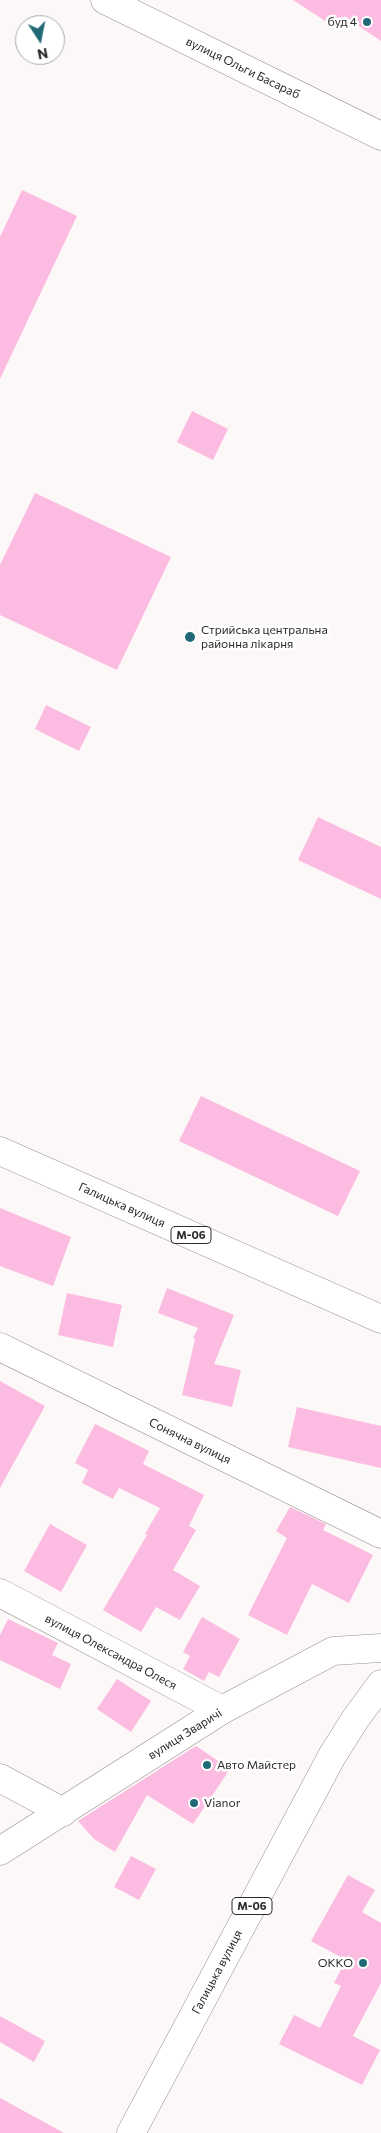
<!DOCTYPE html>
<meta charset="utf-8">
<style>
body{margin:0}
#map{position:relative;width:381px;height:2133px;overflow:hidden;background:#fdf8f8;font-family:Commissioner,sans-serif}
canvas{display:block}
.north{position:absolute;left:15px;top:15px;width:50px;height:50px;box-sizing:border-box;background:#fff;border:1px solid #aba9a9;border-radius:50%;rotate:169deg;font-size:14px;font-weight:700;line-height:20px;text-align:center;color:#2d2929}
.north::after{content:'';display:block;margin:auto;width:18px;height:22px;background:#216976;clip-path:polygon(50% 0,100% 100%,50% 72%,0 100%)}
</style>
<div id="map">
<canvas width="381" height="2133"></canvas>
<div class="north">N</div>
</div>
<script>
const c = document.querySelector('canvas').getContext('2d');
c.lineJoin = 'round';
function fill(path, color) { c.fillStyle = color; c.fill(path, 'evenodd'); }
function strokePath(path, color, width, dash) { c.strokeStyle = color; c.lineWidth = width; c.lineCap = dash ? 'butt' : 'round'; c.setLineDash(dash || []); c.stroke(path); }
function write(font, color, halo, rows, align = 'center') {
  c.font = font + ' Commissioner,sans-serif'; c.lineWidth = 5; c.setLineDash([]); c.textBaseline = 'middle'; c.strokeStyle = halo; c.fillStyle = color; for (const [text, x, y, turn = 0] of rows) {
    c.save(); c.translate(x, y); c.rotate((+turn || 0) * Math.PI / 180); c.textAlign = isNaN(turn) ? turn : align; if (halo) c.strokeText(text, 0, 0); c.fillText(text, 0, 0); c.restore();
  }
}
fill(new Path2D(`
 M293,0H381V41L344,16L336,28Z
 M22,190L77,216L0,379V237Z
 M192,411L228,429L213,460L177,442Z
 M35,493L171,557L117,670L0,615V565Z
 M46,705L91,727L79,751L35,729Z
 M318,817L381,847V899L298,860Z
 M201,1096L360,1171L338,1216L179,1141Z
 M0,1208L71,1237L53,1286L0,1266Z
 M167,1288L234,1315L214,1364L241,1370L232,1407L182,1395L195,1339L193,1338L198,1328L158,1313Z
 M67,1293L122,1305L113,1347L58,1335Z
 M0,1381L45,1406L0,1488Z
 M297,1407L381,1426V1468L288,1447Z
 M95,1424L149,1451L143,1464L204,1495L189,1526L196,1530L173,1570L200,1586L180,1620L156,1607L141,1632L103,1610L147,1535L145,1534L160,1508L119,1488L113,1499L82,1483L88,1470L75,1463Z
 M290,1507L326,1524L323,1530L373,1555L349,1603L312,1584L287,1635L248,1615L287,1538L276,1531Z
 M50,1524L87,1545L61,1592L24,1571Z
 M202,1617L240,1639L219,1677L209,1672L204,1681L183,1669L190,1656L183,1652Z
 M8,1619L58,1643L52,1655L71,1664L60,1689L0,1660V1635Z
 M117,1679L151,1701L131,1732L97,1709Z
 M196,1746L230,1769L193,1824L147,1795L115,1852L94,1839L78,1821Z
 M131,1856L156,1869L139,1900L114,1887Z
 M348,1875L375,1890L362,1912L381,1923V1983L353,2036L380,2050L362,2085L279,2044L294,2015L320,2028L341,1986L334,1983L346,1960L311,1941Z
 M0,2016L45,2041L34,2062L0,2042Z
 M0,2098L64,2133H0Z`), '#fcbbe0');
const minor = new Path2D(`
 M105,0L381,136
 M0,1347L381,1534
 M0,1593L222,1710
 M0,1778L63,1812
 M0,1851L222,1710L333,1651L381,1648`);
const highway = new Path2D(`
 M0,1151L381,1319
 M131,2133L332,1756L356,1718L381,1684`);
strokePath(minor, '#9a8f8f', 29);
strokePath(highway, '#9a8f8f', 29);
strokePath(minor, '#fff', 28);
strokePath(highway, '#fff', 28);
for (const [x, y, r, color] of [
 [367,22,5,"#216976"],
 [190,637,6,"#216976"],
 [207,1765,5,"#216976"],
 [194,1803,5,"#216976"],
 [363,1963,5,"#216976"]
]) { const dot = new Path2D(); dot.arc(x, y, r, 0, 2 * Math.PI); c.fillStyle = color; c.fill(dot); strokePath(dot, '#fff', 2); }
for (const [x, y, w] of [
 [191,1235,40],
 [252,1906,40]
]) { const box = new Path2D(); box.roundRect(x - w / 2, y - 8.5, w, 17, 4); c.fillStyle = '#fff'; c.fill(box); strokePath(box, '#2d2929', 1); }
write('bold 11px', '#2d2929', null, [
 ["М-06",191,1235],
 ["М-06",252,1906]
]);
write('12px', '#2d2929', '#fff', [
 ["буд 4",357,22,"right"],
 ["Стрийська центральна",201,630],
 ["районна лікарня",201,644],
 ["Авто Майстер",217,1765],
 ["Vianor",204,1803],
 ["ОККО",353,1963,"right"]
], 'left');
write('12px', '#2d2929', '#fff', [
 ["вулиця Ольги Басараб",243,68,26],
 ["Галицька вулиця",122,1205,24],
 ["Сонячна вулиця",190,1441,26],
 ["вулиця Олександра Олеся",111,1652,28],
 ["вулиця Зваричі",185,1734,-32],
 ["Галицька вулиця",217,1972,-62]
]);
</script>
